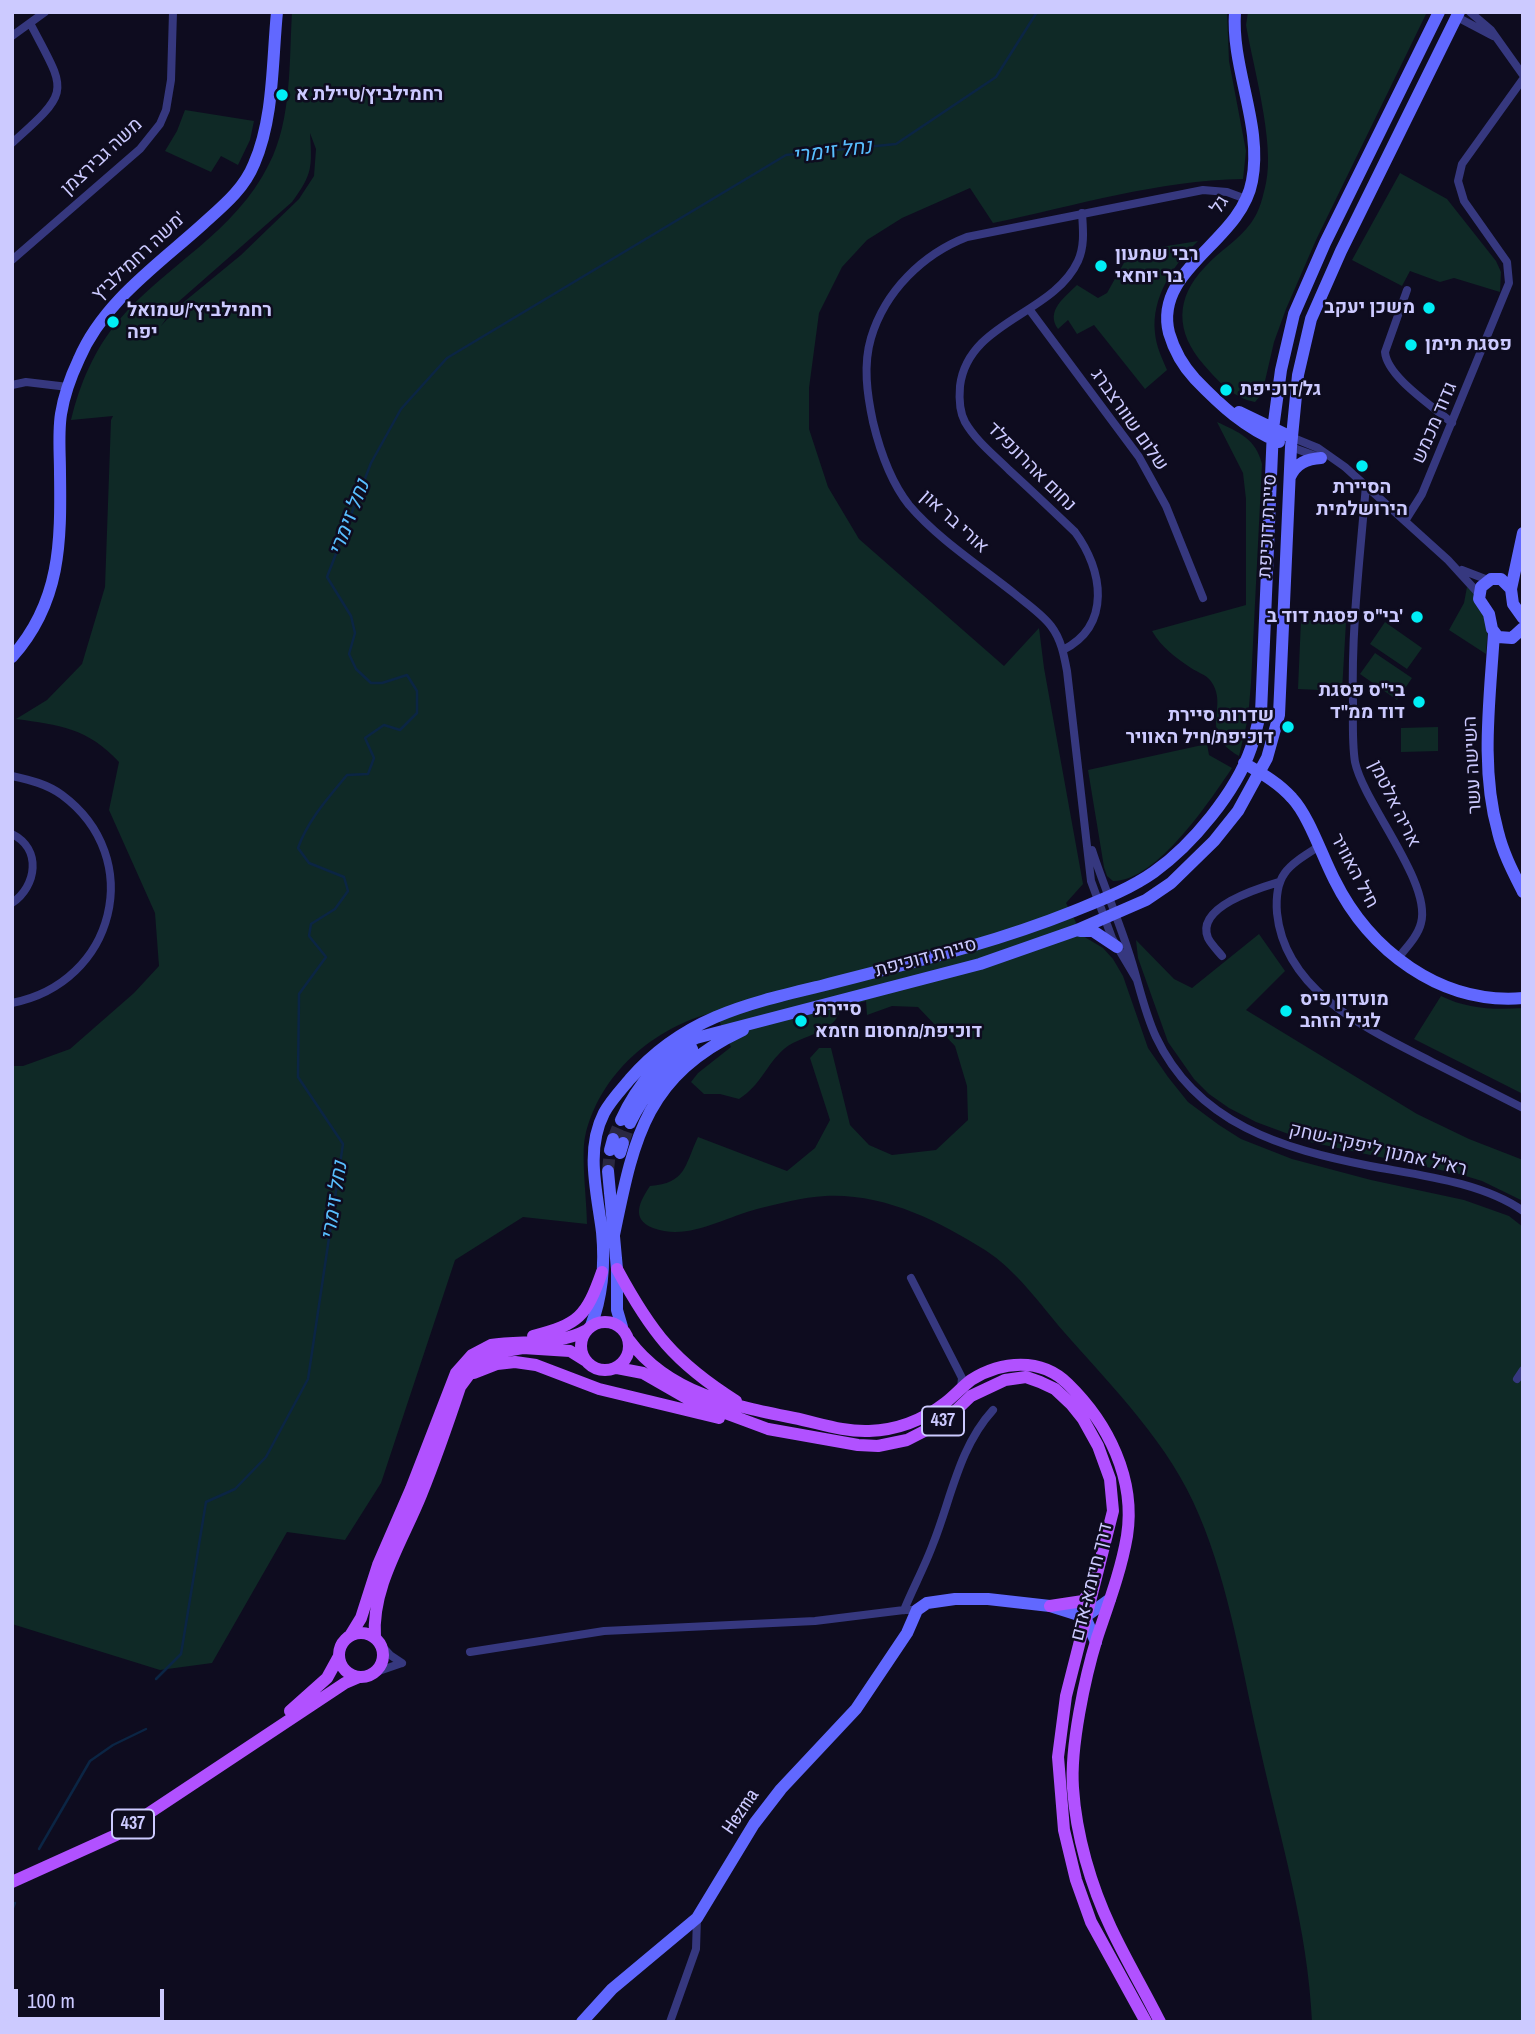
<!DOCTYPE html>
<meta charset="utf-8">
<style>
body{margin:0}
#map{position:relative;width:1535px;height:2034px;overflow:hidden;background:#0e0c1f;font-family:"Archivo Narrow",sans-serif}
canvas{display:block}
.frame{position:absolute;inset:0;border:14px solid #cccaff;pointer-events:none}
.scale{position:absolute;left:14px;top:1989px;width:150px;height:32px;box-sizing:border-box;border:4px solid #cccaff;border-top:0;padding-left:9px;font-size:21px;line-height:24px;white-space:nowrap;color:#cccaff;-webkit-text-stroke:5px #0e0c1f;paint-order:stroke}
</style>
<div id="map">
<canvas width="1535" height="2034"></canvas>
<div class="frame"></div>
<div class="scale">100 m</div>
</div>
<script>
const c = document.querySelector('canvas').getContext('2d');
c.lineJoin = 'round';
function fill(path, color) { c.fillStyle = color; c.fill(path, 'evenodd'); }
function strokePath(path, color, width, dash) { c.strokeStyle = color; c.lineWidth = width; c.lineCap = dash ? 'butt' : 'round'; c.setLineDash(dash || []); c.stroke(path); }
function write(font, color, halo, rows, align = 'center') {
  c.font = font + ' "Archivo Narrow",Heebo,sans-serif'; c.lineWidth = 5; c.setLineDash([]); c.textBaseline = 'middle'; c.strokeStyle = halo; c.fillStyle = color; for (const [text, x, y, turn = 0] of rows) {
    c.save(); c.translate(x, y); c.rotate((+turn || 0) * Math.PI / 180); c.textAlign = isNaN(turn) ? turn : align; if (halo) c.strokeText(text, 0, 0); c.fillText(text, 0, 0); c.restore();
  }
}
fill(new Path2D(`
 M292,12H1227L1229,61L1246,151L1243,179C1159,180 1075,206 993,223L970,188L902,218L867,240L842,267L819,313L809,388V429L828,487L859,539L1004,666L1039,628L1044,668L1083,884L1066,903L1083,936L1103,948L1113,959L1123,976L1148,1048L1168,1077L1188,1102L1219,1125L1241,1139L1292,1159L1371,1180L1464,1200L1509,1216L1523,1227V2022H1312C1308,1929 1280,1838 1260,1748C1242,1670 1230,1588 1199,1515C1170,1444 1113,1388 1064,1332C1040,1304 1016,1270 985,1250C937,1220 883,1193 825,1196C803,1197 778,1204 757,1209C723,1218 688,1241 653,1228C630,1219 640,1201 650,1186C686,1183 684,1167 698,1137L787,1171L815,1148L830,1120L810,1058L819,1048H831L850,1125L869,1145L892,1155L936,1150L968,1120L967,1086L955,1046L918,1007L892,1006L867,1015L866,1001L840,1008C839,1018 833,1024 824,1029C811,1037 796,1039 784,1049C766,1065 761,1085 739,1099L720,1094H704L691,1082L698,1073L731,1047L715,1012C654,1027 599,1074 585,1137C581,1157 587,1202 587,1224L523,1217L455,1260L381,1483L345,1540L287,1532L212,1663L160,1670L12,1624V1066H23L70,1049L134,993L159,966L155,913L109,810L119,762C88,728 59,725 16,719L47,700L82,664L105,587L111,420L113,416L71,420C79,385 95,348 119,320C167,264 235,233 269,164C292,119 289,61 292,12ZM310,133L316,149L314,176L299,199L241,255L179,306L161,326L177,303L292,202C313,174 312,166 310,133Z
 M1248,12H1427L1316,240L1286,309L1274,342L1262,394L1255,402C1233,398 1218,381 1204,365C1175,332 1175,298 1205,267C1219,251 1239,240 1251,223C1260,211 1263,196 1266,183C1275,143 1253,66 1246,25Z
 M185,110L254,121L250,140L238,165L221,156L211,172L165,151L177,131Z
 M1400,173L1447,199L1496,261L1501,272L1500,292L1454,278L1440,282L1410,271L1402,286L1352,260Z
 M1198,241C1174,264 1151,297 1155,333C1156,346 1162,358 1167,370L1145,389L1094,325L1077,334L1068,320L1058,329C1045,311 1065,297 1077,285L1098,298L1107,293L1130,252Z
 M1217,422C1239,432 1256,439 1262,464L1251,683L1248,718L1239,756C1196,731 1231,707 1210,680C1206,675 1197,672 1191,668C1175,657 1162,648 1152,631L1246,605V499L1243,473Z
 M1467,587L1474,593L1488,625L1486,654L1449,630L1464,603Z
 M1301,620L1346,622L1342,691L1298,689Z
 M1385,622L1422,648L1407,669L1370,644Z
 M1375,653L1412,678L1397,700L1360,674Z
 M1438,727V751L1401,752V728Z
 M1207,744L1209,755L1232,768C1210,801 1156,882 1113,881L1107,876L1104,867L1088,770Z
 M1259,934L1285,971L1246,1010L1417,1114L1469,1139L1523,1160V1201L1482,1181L1459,1174L1310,1142L1256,1122L1229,1108L1209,1094L1194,1079L1168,1042L1138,958L1136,940L1174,979L1192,988Z
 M1441,996C1467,1009 1494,1010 1523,1008V1094L1414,1039Z`), '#0f2926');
strokePath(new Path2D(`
 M156,1679L181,1654L206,1502L235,1489L266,1457L308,1379L343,1144L298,1077L299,994L326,957L309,936L311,924L335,909L348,891L344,877L309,863L298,848C308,820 328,798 347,775L368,774L374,758L365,738L384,725L400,730L417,713V691L407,675L382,683H371L356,669L349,654L355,633L351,616L327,577L371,463L401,409L447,358L786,155L896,144L996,77L1037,12
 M39,1849L90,1761L113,1745L146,1729
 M12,1910L15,1903`), '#0b2544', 2.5);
strokePath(new Path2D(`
 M613,1139L621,1120
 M623,1143L630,1123
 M608,1171L610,1150`), '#2a2841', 12, [12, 6]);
strokePath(new Path2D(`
 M1470,12L1491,30L1523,75
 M1455,16L1493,36
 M12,36L45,12
 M12,143C73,89 66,92 30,23
 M12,260L140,149L160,124L166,110L171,80L173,12
 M1407,290L1385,352C1387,377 1433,406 1452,423
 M1029,309L1139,457L1166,506L1203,598
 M12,385L26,382L68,387
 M1291,437L1318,448L1345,467L1448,560L1479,594
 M1291,447L1316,456
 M1366,485C1360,557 1351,630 1353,703C1353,722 1352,743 1355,762C1364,804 1432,883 1421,923C1418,936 1406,948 1398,958
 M1405,521L1422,494L1509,283L1507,262L1464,201L1458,181L1462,164L1523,79
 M1462,570L1488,580
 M1063,650C1112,625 1103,570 1075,532C1053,511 1031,490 1009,470C994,455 976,441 965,422C959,411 959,398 960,386C968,321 1053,315 1078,261C1085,245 1083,229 1082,213
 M12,776C30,780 47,784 62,795C147,858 115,983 12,1003
 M12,834C42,849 37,886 12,903
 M1318,847C1288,866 1274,874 1277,913C1285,993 1370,1030 1432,1062C1462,1077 1493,1093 1523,1108
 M1092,850C1103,884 1117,916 1128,950C1138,979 1143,1009 1156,1037C1197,1124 1283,1149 1370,1166C1418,1175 1482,1182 1523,1211
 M1222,956C1217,950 1211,944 1208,938C1195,907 1259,888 1279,882
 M1137,980L1112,938L1091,881L1067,671C1064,655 1061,639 1051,626C1042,614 1027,604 1015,594C980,566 938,539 909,505C890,481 880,451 873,422C867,394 863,365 871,338C885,291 923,254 967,237L1203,190L1227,192L1246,199
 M911,1278L959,1372L962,1378L961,1388
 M1517,1379L1523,1370
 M904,1610C913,1588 925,1566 933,1544C951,1499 959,1447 993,1410
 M380,1644L390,1655L402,1663
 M470,1652L604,1631L815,1621L904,1610H917
 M376,1672L402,1663
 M670,2022L696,1949L697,1918`), '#36387f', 8);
strokePath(new Path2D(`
 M1235,12C1231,69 1263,125 1252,181C1241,242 1153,269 1169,333C1174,350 1183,366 1195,379C1221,406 1245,428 1279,442
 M1239,412L1291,437
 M1290,477C1296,463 1307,459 1321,458
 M1523,533L1511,589L1513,604L1523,618
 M1511,589L1501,579H1491L1481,587L1479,599L1489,614L1492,629L1498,637L1512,638L1523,628
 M1494,633C1490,699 1480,768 1498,832C1503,853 1513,872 1523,892
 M12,657C61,602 61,542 60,473C60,453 58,433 61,414C64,395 71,376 79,359C103,302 159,264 203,224C223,206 244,189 254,164C274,118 272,62 277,12
 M1244,763C1261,773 1279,783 1292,798C1309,816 1322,856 1334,879C1369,950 1440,1005 1523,998
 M1080,931H1093L1117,947
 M621,1120C637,1085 662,1056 696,1038L980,964L1077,930L1146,900L1171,883L1214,841L1238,811L1267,758L1279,715L1291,447L1298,375L1311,319L1341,251L1459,12
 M630,1123C644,1094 666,1067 692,1049
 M610,1150L613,1139
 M620,1153L623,1143
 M608,1171L617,1269V1310L622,1327
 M614,1235C634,1138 645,1076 743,1030
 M591,1326C602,1297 605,1263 602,1232C597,1192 585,1150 604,1113C611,1100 621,1090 630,1079C683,1018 746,1004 821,986C906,964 992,944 1074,911C1101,900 1130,889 1154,872C1192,845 1236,792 1251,748C1255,737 1257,724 1261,713L1273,429L1281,370L1294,314L1325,243L1439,12
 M1085,1617L1110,1599
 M582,2022L612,1989L697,1918L754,1824L781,1789L856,1709L907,1633L917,1610L927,1603L955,1599H988L1050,1606L1085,1617L1096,1642`), '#6168ff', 12);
strokePath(new Path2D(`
 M617,1269C651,1332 674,1362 736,1401
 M581 1346a24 24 0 1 1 48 0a24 24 0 1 1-48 0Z
 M533,1336C579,1324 586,1317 602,1272
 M629,1340C668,1393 733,1406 794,1418C819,1423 843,1432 869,1431C897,1430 923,1420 945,1403C954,1396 962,1387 971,1380C1001,1361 1041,1357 1068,1384C1108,1423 1136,1479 1127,1536C1121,1571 1108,1605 1097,1638C1085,1677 1070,1747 1073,1788C1076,1835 1091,1886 1111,1928C1126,1960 1144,1990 1160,2022
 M617,1368L643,1373L690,1400L768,1429L858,1445L878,1446L907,1440L946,1420L971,1396L1005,1380L1026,1377L1040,1382L1055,1389L1071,1404L1083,1419L1098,1446L1110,1479L1113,1511L1066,1696L1058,1757L1064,1830L1076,1880L1091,1922L1146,2022
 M474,1373L497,1364L515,1362L536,1365L599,1389L719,1418
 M1050,1606L1083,1601L1091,1590
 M339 1655a22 22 0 1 1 44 0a22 22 0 1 1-44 0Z
 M350,1636L361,1618L378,1565L411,1489L456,1373L472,1355L491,1345C523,1340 558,1346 587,1330
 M375,1638C371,1588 403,1540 421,1495C435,1460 448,1423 460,1387L474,1368L490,1356L505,1351L523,1348L570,1351L586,1361
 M290,1711L327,1678L338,1658
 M12,1882L116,1835L345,1683L359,1677`), '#b151ff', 12);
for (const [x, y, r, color] of [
 [282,95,7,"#00eef5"],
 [1101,266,7,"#00eef5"],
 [1429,308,7,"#00eef5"],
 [113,322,7,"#00eef5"],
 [1411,345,7,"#00eef5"],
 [1226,390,7,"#00eef5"],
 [1362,466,7,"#00eef5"],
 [1417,617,7,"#00eef5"],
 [1419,702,7,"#00eef5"],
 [1288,727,7,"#00eef5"],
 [1286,1011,7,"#00eef5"],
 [801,1021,7,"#00eef5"]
]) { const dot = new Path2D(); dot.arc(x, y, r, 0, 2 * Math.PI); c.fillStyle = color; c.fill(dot); strokePath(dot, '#0e0c1f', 2.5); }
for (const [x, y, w] of [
 [943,1421,42],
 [133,1824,42]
]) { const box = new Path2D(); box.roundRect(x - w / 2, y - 14.5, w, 29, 5); c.fillStyle = '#0e0c1f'; c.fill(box); strokePath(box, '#cccaff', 2); }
write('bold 18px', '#cccaff', null, [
 ["437",943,1421],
 ["437",133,1824]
]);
write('bold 19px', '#cccaff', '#0e0c1f', [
 ["רחמילביץ/טיילת א",296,95],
 ["רבי שמעון",1115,255],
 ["בר יוחאי",1115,277],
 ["משכן יעקב",1415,308,"right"],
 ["רחמילביץ׳/שמואל",127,311],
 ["יפה",127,333],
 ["פסגת תימן",1425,345],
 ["גל/דוכיפת",1240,390],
 ["הסיירת",1362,488,"center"],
 ["הירושלמית",1362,510,"center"],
 ["בי\"ס פסגת דוד ב'",1403,617,"right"],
 ["בי\"ס פסגת",1405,691,"right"],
 ["דוד ממ\"ד",1405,713,"right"],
 ["שדרות סיירת",1274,716,"right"],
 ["דוכיפת/חיל האוויר",1274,738,"right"],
 ["מועדון פיס",1300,1000],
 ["לגיל הזהב",1300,1022],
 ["סיירת",815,1010],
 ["דוכיפת/מחסום חזמא",815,1032]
], 'left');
write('19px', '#cccaff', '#0e0c1f', [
 ["משה גבירצמן",102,157,-43],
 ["גל",1220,205,-58],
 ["משה רחמילביץ'",139,257,-43],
 ["שלום שוורצברג",1129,420,55],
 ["גדוד מכמש",1435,423,-67],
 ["נחום אהרונפלד",1031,467,45],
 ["אורי בר און",954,522,42],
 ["סיירת דוכיפת",1268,526,-87],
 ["השישה עשר",1473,765,-93],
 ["אריה אלטמן",1394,804,64],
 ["חיל האוויר",1354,871,62],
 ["סיירת דוכיפת",926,958,-15],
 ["רא\"ל אמנון ליפקין-שחק",1378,1150,13],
 ["דרך חיזמא-אדם",1092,1582,-76],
 ["Hezma",741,1812,-56]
]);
write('italic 21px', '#58beff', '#0e0c1f', [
 ["נחל זימרי",832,152,-7],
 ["נחל זימרי",350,518,-69],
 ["נחל זימרי",335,1201,-81]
]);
</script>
